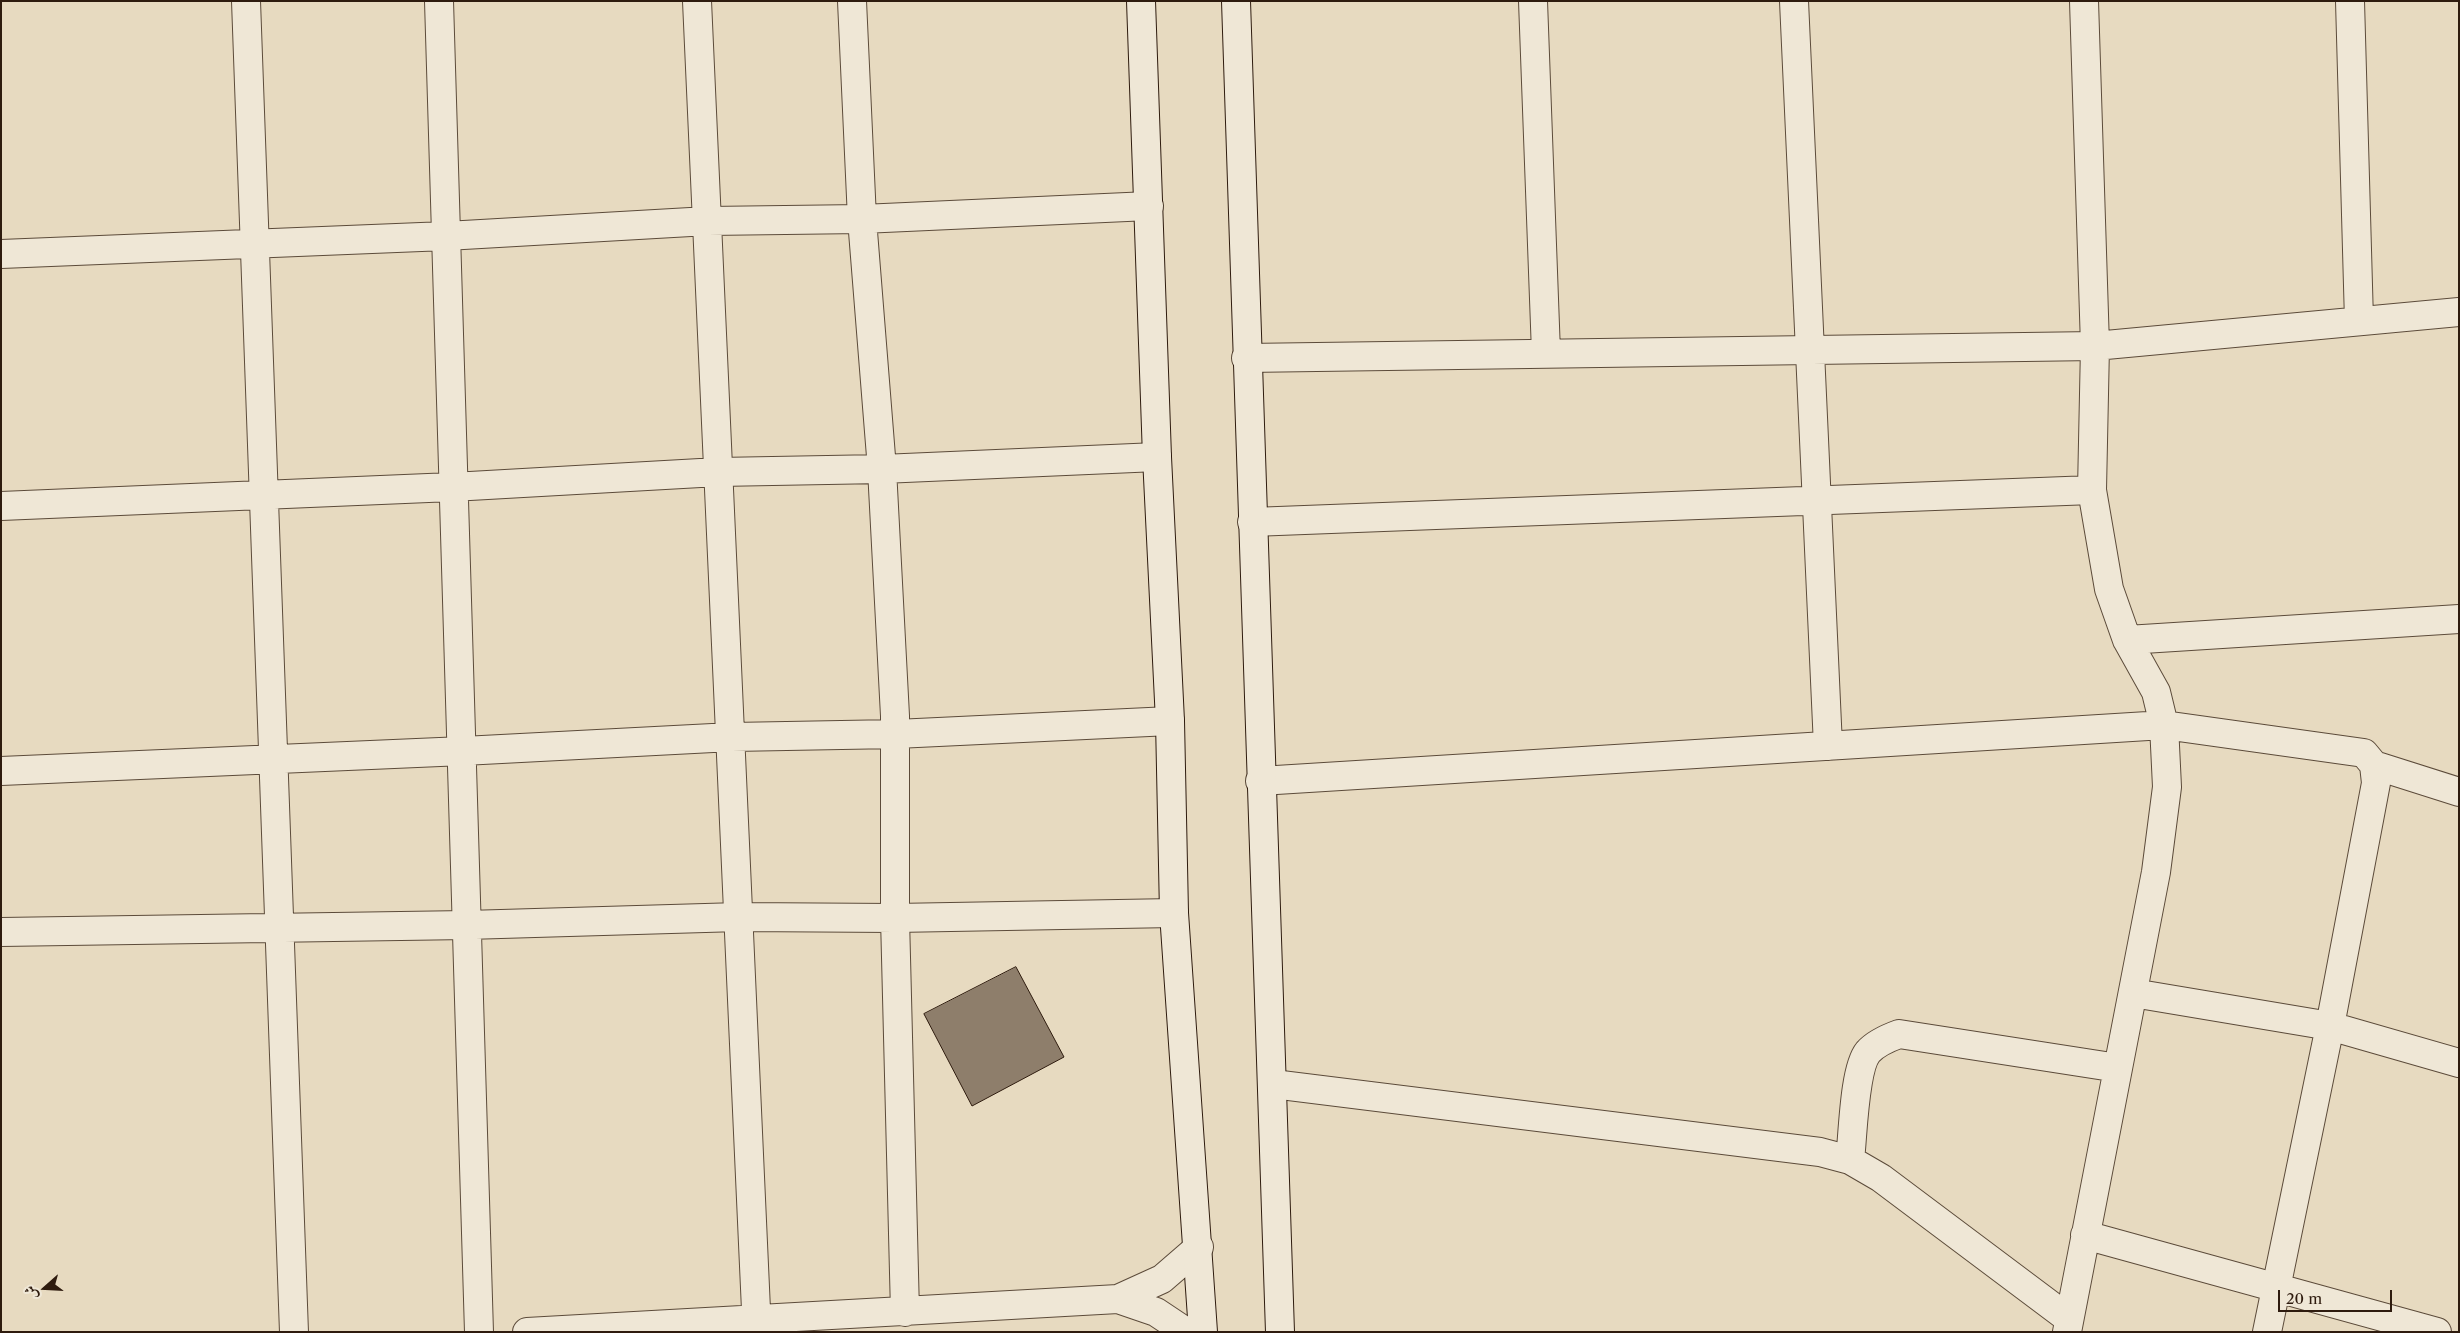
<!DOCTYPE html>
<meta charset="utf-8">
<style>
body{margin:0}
#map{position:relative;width:2460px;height:1333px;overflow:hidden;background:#e7dac0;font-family:"Libre Caslon Text",Amiri,serif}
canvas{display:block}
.frame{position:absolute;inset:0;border:2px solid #2e1b0e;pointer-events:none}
.north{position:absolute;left:20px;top:1263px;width:50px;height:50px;-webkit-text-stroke:4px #efe7d6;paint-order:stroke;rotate:251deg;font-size:14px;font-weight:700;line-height:20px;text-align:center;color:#2e1b0e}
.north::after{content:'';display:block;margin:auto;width:18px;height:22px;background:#2e1b0e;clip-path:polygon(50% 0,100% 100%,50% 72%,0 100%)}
.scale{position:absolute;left:2278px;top:1290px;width:114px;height:22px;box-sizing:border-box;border:2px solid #2e1b0e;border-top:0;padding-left:6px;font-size:15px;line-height:18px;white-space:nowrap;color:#2e1b0e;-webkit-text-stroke:4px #efe7d6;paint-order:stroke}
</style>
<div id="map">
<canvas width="2460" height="1333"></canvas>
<div class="frame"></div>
<div class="north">ش</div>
<div class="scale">20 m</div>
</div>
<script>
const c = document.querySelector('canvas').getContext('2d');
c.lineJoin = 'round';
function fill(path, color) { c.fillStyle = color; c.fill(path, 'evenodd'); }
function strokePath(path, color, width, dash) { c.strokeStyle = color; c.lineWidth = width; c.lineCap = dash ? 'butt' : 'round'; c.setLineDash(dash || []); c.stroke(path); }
const building = new Path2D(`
 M1016,967L1064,1057L972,1106L924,1014Z`);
fill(building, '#8e7e6b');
strokePath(building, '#2e1b0e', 1);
const minor = new Path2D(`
 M246,1L294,1332
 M439,1L479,1332
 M697,1L757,1332
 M852,1L862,219L882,469L895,716V918L905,1312
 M1533,1L1546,353
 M1794,1L1828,746
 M2350,1L2359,321
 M1,254L446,236L708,221L862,219L1149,206
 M1246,358L2095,346L2459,312
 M1,506L452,487L718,472L882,469L1157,457
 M1252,522L2092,490
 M2127,640L2459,619
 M1,771L463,751L732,737L896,734L1170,721
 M1260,781L2164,725L2364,753L2374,765L2459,792
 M1,932L467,925L739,917L895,918L1174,913
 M2133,993L2330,1026L2459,1063
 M1273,1084L1820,1152L1850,1160L1881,1178L2069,1319
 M1850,1160C1853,1135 1854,1069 1868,1052C1876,1043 1888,1038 1899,1034L2118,1068
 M2085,1235L2437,1332
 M1118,1299L1162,1279L1199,1247
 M527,1332L1118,1299L1156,1312L1186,1332
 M2067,1332L2156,872L2167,787L2164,725L2156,692L2127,640L2109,589L2092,490L2095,346L2084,1
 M2267,1332L2330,1026L2376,783L2374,765`);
const secondary = new Path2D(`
 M1141,1L1157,457L1170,721L1174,913L1203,1332
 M1236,1L1280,1332`);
strokePath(minor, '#5c4b3a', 30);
strokePath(secondary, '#2e1b0e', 30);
strokePath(minor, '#efe7d6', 28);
strokePath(secondary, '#efe7d6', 28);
</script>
